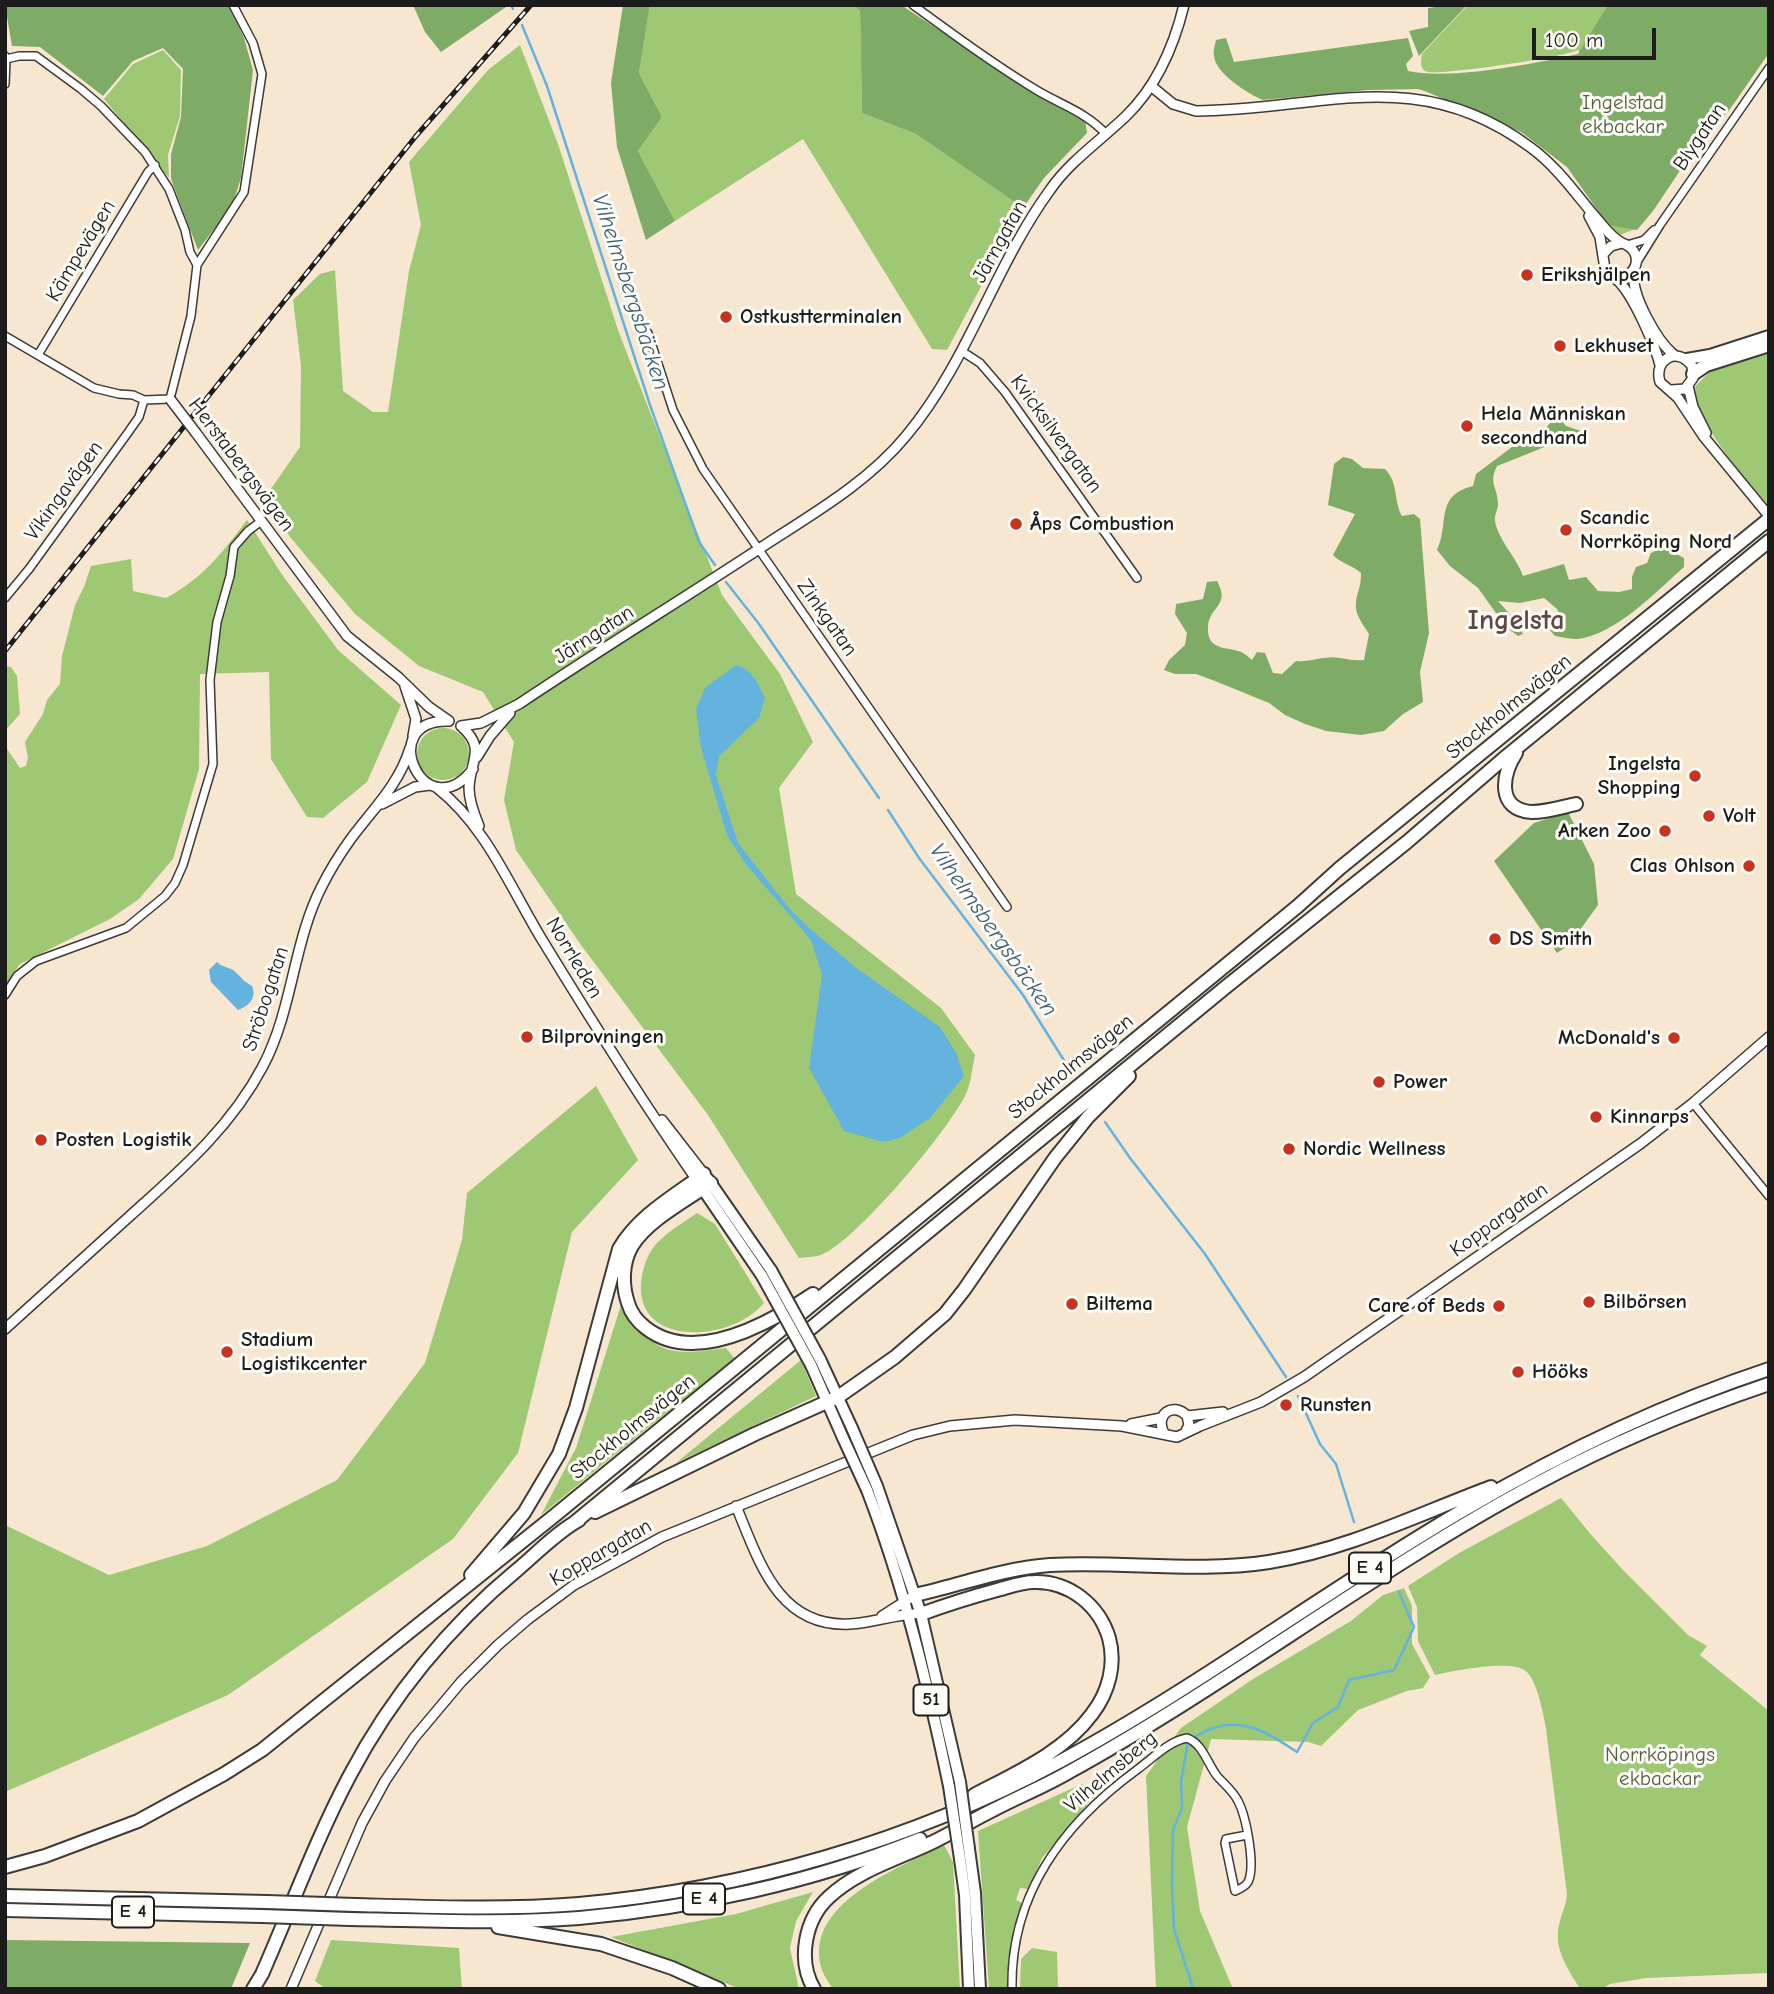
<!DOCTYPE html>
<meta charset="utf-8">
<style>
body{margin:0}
#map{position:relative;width:1774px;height:1994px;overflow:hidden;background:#f7e7d1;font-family:"Comic Neue",sans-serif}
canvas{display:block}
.frame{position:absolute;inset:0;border:7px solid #1c1c1c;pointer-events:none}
.scale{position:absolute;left:1532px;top:28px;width:124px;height:32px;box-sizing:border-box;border:4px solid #1c1c1c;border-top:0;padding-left:9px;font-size:21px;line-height:24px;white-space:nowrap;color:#1c1c1c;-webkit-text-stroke:5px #fdfcf7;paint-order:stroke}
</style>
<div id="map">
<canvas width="1774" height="1994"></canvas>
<div class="frame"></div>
<div class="scale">100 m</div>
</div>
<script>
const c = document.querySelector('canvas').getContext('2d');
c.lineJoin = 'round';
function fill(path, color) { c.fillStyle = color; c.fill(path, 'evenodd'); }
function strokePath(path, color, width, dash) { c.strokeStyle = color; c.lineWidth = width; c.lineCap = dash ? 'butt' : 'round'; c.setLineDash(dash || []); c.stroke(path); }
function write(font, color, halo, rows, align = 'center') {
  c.font = font + ' "Comic Neue",sans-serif'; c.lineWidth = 6; c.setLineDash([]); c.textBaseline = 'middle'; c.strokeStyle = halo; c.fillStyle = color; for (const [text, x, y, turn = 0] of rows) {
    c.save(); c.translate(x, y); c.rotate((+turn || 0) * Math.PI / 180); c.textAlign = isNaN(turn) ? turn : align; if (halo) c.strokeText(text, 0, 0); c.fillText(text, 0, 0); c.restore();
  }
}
fill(new Path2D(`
 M650,5H854L860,11L862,113L916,134L1023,208L947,350L932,349L803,139L675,221L638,151L662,117L639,73Z
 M1468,5H1769L1725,109L1664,187L1635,229L1615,237L1605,218L1567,166L1538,141L1455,97L1416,89H1394L1582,57L1578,50C1566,57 1443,75 1428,72C1419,70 1421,61 1422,54Z
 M520,45L558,144L619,333L722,595L780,674L813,742L779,788L796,894L941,1008L975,1055C972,1068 971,1085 965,1096C946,1133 857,1240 821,1255C815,1257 806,1257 799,1258L708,1115L581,945L516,850L504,800L514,742L483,692L419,666L355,614L290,537L266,496L300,447L301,366L293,300L320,274L335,270L343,391L373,412H388L409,271L421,225L409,162L488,70Z
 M163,50L181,70L180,116L168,155L169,178L104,99L133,64Z
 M1769,352V506C1742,474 1700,430 1694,388L1711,370Z
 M247,520L283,576L338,650L401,705L367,782L323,818L307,817L271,759L269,672L200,674L199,769L173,859L139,899L110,919L20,964L5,986V746L20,768L26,766L28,758L25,742L43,714L47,700L60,684L62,656L75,605L84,587L91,566L131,559L133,591L166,598C203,578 222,553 247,520Z
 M5,666L11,667L17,676L20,714L5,731Z
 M417 754a26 26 0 1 1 52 0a26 26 0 1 1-52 0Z
 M596,1086L638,1160L572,1232L518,1453L453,1539L228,1695L5,1792V1525L109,1575L207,1546L337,1480L425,1363L462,1240L467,1193Z
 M697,1213L715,1224L764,1303C730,1344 629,1348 642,1276C644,1264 649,1251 658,1242C669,1231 684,1222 697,1213Z
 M621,1305C657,1355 666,1356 726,1348L735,1359L645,1430L541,1515L576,1448Z
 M801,1360L816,1396L676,1463Z
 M1561,1498L1593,1537L1624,1571L1688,1635L1707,1646L1700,1655L1769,1711V1973L1646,1978L1610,1984L1602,1989H1580C1570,1972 1556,1953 1558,1932C1559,1918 1566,1908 1567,1894L1546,1729C1544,1715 1537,1682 1527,1672C1514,1658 1452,1671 1435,1675L1418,1641L1417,1607L1408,1586L1459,1553Z
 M1404,1588L1412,1606V1644L1430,1677L1423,1688L1407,1691L1358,1710L1321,1746L1308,1742L1211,1739L1187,1827L1200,1911L1233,1989H1156L1146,1776L1181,1728L1253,1679L1351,1621L1383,1595Z
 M1082,1784L1096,1794L1042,1858L1029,1889L1020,1888L1016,1900L1024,1904L1009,1952L1008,1989H989L978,1831Z
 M944,1845L953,1862L960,1989H833C829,1983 824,1976 822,1970C801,1904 899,1868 944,1845Z
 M813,1892L796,1921L790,1948L799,1989H740L611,1937L736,1914Z
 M331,1940L459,1948L462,1989H326L315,1981Z
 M1032,1948L1057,1952L1058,1989H1020L1021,1959Z`), '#9ec874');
fill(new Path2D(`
 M5,5H229L244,38L253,70L241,178L232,206L198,250L171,179V154L181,117L183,69L163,48L133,61L103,96L40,47L12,46Z
 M413,5H509L441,52L425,32Z
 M623,5H650L639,73L662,117L638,151L675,221L646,240L617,147L611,83Z
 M854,5H901L1038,95L1085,119L1087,133L1044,178L1023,208L916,134L862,113L860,11Z
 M1452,5H1467L1419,56L1409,31L1428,27V8Z
 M1608,5H1769V53L1728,112L1708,129L1653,211L1637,230L1608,225L1567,167L1521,132L1420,89L1368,90L1263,100C1248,94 1215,73 1214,56C1213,51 1215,45 1216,40L1226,38L1234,62L1408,38L1413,56L1406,64L1408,71C1452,80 1532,64 1578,54Z
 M1561,420L1566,426L1581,431C1553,444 1525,455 1497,466C1488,484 1498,487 1498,504C1498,510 1494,515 1495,521C1498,540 1517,558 1523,576L1564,564L1569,580L1586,577L1598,591L1619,592L1632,589V577L1636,567L1647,563L1651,553L1663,547L1684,558V567C1657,591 1614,636 1577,639C1570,639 1562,637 1555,636L1547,627H1557L1565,624L1557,609L1544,598L1520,603L1498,601L1516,621L1523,634L1518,636L1506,627L1478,588L1450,566L1437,550C1450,523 1434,496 1473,486L1476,474L1524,438L1540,434L1552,421Z
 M1343,457L1352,459L1363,468L1385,469C1399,483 1393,500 1402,516L1414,514L1420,519L1429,633L1420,672L1423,702L1403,714L1384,731L1361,735L1326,731L1305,724L1285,715L1269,703L1215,681L1196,674H1175L1164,670L1169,660L1185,645L1187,633L1175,614L1176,604L1203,599L1207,582L1217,581C1231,606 1209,606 1208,627C1206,653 1232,646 1243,653C1247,655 1249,658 1252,660L1257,652L1265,653L1273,673L1282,674L1296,661C1307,662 1314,659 1324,658C1338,655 1350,662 1364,660L1369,634C1363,624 1354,614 1356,602C1358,589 1361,588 1361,573C1352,565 1339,562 1333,555L1355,514L1328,505L1334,464Z
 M1568,812L1594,864L1598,905L1569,945L1557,953L1494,861L1534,823Z
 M5,1940L250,1943L231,1989H5Z`), '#7eac66');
fill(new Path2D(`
 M736,665C752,669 758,684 765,698L759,718L719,756L716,775L738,843L789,908L806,925L855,967L940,1027L956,1053L964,1076L930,1118L900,1138L883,1142L844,1131L809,1068L822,975L811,940L745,863L727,835L701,748L696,709L705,688Z
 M217,962C222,967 228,967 233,970C241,976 241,980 252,986C257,998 249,1006 238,1010L211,982L209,970Z`), '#64b2de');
strokePath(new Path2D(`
 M511,5L513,9
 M522,25L547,86L650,405L699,542L715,565
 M726,582L759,624L879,798
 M888,810L919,858L1023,995L1070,1070
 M1105,1122L1130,1158L1205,1254L1286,1377
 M1298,1396L1320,1444L1336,1464L1354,1522
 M1193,1738C1233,1712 1261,1728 1297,1752L1313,1723L1338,1707L1349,1680L1394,1670L1414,1627L1399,1592
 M1188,1742L1181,1782L1182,1808L1173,1830L1172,1884L1174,1929L1193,1988L1189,1989`), '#64b2de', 2.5);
const minor = new Path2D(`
 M913,5C954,35 995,65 1038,91C1062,105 1087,113 1106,134
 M5,56L6,59L19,56H36L81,89L101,106L145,152L169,189L185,230L190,252L197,265L191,316L170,399L144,400L133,395L119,394L94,388L5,336
 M5,84L6,59
 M1627,245L1644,240L1654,230
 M1637,262L1660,225L1769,68
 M197,265L244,192L262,74L253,43L233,5
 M648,333L673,410L703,469L1007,907
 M963,352L980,363L1005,392L1137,578
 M38,355L148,172L155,165
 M5,598L29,569L127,434L139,417L144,400
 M5,995L17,976L36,961L126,928L165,896L175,883L183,865L213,764L210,680L217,622L230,576L234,547L248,531L260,522
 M1693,1103L1769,1196
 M1012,1989C1010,1893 1064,1823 1138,1769C1153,1758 1169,1741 1187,1738C1203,1744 1207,1763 1217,1776C1224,1784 1233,1791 1238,1801C1246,1816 1256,1866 1248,1882C1245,1887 1240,1889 1235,1891L1225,1843L1226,1839L1247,1835`);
const tertiary = new Path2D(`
 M1151,86L1173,104L1196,111C1322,110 1416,63 1530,147C1555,165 1573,190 1592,213C1602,224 1609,236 1622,243
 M1589,216L1600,237L1605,269C1609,275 1616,278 1621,284C1635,300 1655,345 1660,365
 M1603,254L1611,246L1622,243C1645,250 1639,280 1614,277
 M1634,271C1630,294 1657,341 1674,355
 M1688,386L1693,407L1706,433
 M1671,390L1685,389L1693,378L1692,366C1678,346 1653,359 1660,382L1678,398L1704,437L1769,516
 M196,433L347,636L398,677L429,707L449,721
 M405,686L416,719L413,736
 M448,721C374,720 425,831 473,769
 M461,726L481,723L519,704C601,649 686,597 768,543C816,512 869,481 906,436C968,362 994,267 1050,190C1070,161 1100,141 1126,116C1157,86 1174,46 1184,5
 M461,726C487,749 470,760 469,788C469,801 474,814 479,826
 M477,757L490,736L510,713
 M436,787C486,826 509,885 541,938C591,1020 642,1101 696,1179
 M382,804L415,787L430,785
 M662,1120L704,1174
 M5,1329C47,1291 89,1253 131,1215C181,1170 231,1127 263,1066C293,1009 293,942 322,886C330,870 340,854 350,840C372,810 399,785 410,748
 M1187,1416L1223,1412
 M1131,1424L1161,1418
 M1164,1433C1154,1415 1173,1401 1187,1416L1189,1425L1185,1433
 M736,1506C759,1561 778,1628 850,1624C872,1623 893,1615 914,1614
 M882,1616L915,1595
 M291,1989L362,1823L385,1781L414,1738L461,1682L498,1645L527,1620L574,1585L662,1537L913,1435L950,1426L1015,1420L1122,1426L1177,1437L1200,1426L1261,1402L1304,1377L1640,1144L1693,1103L1769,1037`);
const primary = new Path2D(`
 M708,1179L771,1270
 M698,1182L762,1276
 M820,1359L852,1428
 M811,1365L843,1438
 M877,1486L921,1614L960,1782
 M867,1490C904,1586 928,1686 949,1786
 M969,1849L975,1893L980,1989
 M959,1852L965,1895L969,1989`);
const trunk = new Path2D(`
 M1687,359L1710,355L1769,336`);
const motorway = new Path2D(`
 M1693,374L1706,365L1769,345
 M1516,753C1502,775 1496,810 1532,812C1547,812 1562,807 1576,804
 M711,1183C686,1200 647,1221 632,1246C622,1263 622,1285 628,1303C631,1313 638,1322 646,1328C695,1366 770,1323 813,1294
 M595,1512L755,1434L838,1397L895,1357L945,1314L964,1290L1055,1158L1088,1117L1129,1076
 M574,1523L1227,986L1407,842L1502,760L1769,541
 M471,1575L524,1513L559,1454L576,1408L619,1249C638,1216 674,1196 704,1174
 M915,1595C959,1585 1005,1568 1050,1565C1123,1561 1197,1573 1269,1562C1349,1549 1416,1515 1491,1487
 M921,1614C946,1605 971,1597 997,1590C1009,1587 1022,1582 1034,1582C1069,1581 1099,1605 1109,1638C1116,1664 1109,1692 1092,1714C1064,1752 1016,1773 974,1795
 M5,1867L45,1856L138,1821L224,1774L262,1750L554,1516L1298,906L1340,868L1769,519
 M5,1896L267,1902
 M355,1905C430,1907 505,1910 579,1904C745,1889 912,1841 1059,1762C1200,1686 1329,1588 1467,1508C1563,1452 1663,1404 1769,1369
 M5,1910L262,1916
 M350,1919C426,1920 503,1924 579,1918C694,1908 813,1882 920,1839
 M498,1927L601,1944L672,1968L719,1989
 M253,1989L262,1974C291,1908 316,1839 350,1775C391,1697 449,1626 517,1570C536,1554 557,1532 579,1520
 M814,1989C797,1960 805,1919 829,1897C858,1870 898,1859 933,1842C954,1832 974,1819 995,1809C1020,1796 1045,1786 1069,1772C1229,1684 1375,1570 1536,1484C1610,1444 1689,1411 1769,1384`);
strokePath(minor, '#3d3a37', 10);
strokePath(tertiary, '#3d3a37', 12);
strokePath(primary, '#3d3a37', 14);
strokePath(trunk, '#3d3a37', 14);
strokePath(motorway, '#3d3a37', 16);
strokePath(minor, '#fff', 7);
strokePath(tertiary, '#fff', 9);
strokePath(primary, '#fff', 10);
strokePath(trunk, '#fff', 10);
strokePath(motorway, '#fff', 12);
const rail = new Path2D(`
 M5,651L416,136L531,5`);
strokePath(rail, '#1c1c1c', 5);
strokePath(rail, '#fdfcf7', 2.5, [8]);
const tertiaryBridge = new Path2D(`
 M170,399L196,433`);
const primaryBridge = new Path2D(`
 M771,1270L820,1359
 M762,1276L811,1365
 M852,1428L877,1486
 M843,1438L867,1490
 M960,1782L969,1849
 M949,1786L959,1852`);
const motorwayBridge = new Path2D(`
 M267,1902L355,1905
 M262,1916L350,1919`);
strokePath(tertiaryBridge, '#3d3a37', 12, []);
strokePath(primaryBridge, '#3d3a37', 14, []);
strokePath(motorwayBridge, '#3d3a37', 16, []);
strokePath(tertiaryBridge, '#fff', 9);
strokePath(primaryBridge, '#fff', 10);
strokePath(motorwayBridge, '#fff', 12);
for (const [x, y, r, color] of [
 [1527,275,7,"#c8321e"],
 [726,317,7,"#c8321e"],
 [1560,346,7,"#c8321e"],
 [1467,426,7,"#c8321e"],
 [1016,524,7,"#c8321e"],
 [1566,530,7,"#c8321e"],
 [1695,776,7,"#c8321e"],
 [1709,816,7,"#c8321e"],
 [1665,831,7,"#c8321e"],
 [1749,866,7,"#c8321e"],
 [1495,939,7,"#c8321e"],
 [527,1037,7,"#c8321e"],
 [1674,1038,7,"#c8321e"],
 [1379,1082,7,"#c8321e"],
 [1596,1117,7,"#c8321e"],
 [41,1140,7,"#c8321e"],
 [1289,1149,7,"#c8321e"],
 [1589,1302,7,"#c8321e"],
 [1072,1304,7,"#c8321e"],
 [1499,1306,7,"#c8321e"],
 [227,1352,7,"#c8321e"],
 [1518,1372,7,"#c8321e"],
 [1286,1405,7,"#c8321e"]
]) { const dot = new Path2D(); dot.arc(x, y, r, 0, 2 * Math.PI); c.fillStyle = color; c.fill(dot); strokePath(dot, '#fdfcf7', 2.5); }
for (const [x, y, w] of [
 [1370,1568,42],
 [931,1700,35],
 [704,1899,42],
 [133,1912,42]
]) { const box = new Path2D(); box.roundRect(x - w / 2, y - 15.5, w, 31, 5); c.fillStyle = '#fdfcf7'; c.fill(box); strokePath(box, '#1c1c1c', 2); }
write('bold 19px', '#1c1c1c', null, [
 ["E 4",1370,1568],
 ["51",931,1700],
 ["E 4",704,1899],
 ["E 4",133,1912]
]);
write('21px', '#50613f', '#fdfcf7', [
 ["Ingelstad",1623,103],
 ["ekbackar",1623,127],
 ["Norrköpings",1660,1755],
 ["ekbackar",1660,1779]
]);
write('21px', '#1c1c1c', '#fdfcf7', [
 ["Blygatan",1700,137,-56],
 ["Järngatan",1000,242,-61],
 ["Kämpevägen",81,251,-59],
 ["Kvicksilvergatan",1056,434,54],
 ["Herstabergsvägen",241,465,53],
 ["Vikingavägen",64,491,-54],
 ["Zinkgatan",827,618,55],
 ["Järngatan",594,635,-33],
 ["Stockholmsvägen",1509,707,-39],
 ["Norrleden",574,958,59],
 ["Ströbogatan",266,999,-72],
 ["Stockholmsvägen",1071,1067,-39],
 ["Koppargatan",1499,1220,-35],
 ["Stockholmsvägen",633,1427,-39],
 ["Koppargatan",601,1553,-30],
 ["Vilhelmsberg",1111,1772,-40]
]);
write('bold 21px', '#1c1c1c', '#fdfcf7', [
 ["Erikshjälpen",1541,275],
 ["Ostkustterminalen",740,317],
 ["Lekhuset",1574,346],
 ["Hela Människan",1481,414],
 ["secondhand",1481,438],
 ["Scandic",1580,518],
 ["Norrköping Nord",1580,542],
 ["Åps Combustion",1030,524],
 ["Ingelsta",1681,764,"right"],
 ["Shopping",1681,788,"right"],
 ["Volt",1723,816],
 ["Arken Zoo",1651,831,"right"],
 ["Clas Ohlson",1735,866,"right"],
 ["DS Smith",1509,939],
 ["Bilprovningen",541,1037],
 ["McDonald's",1660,1038,"right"],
 ["Power",1393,1082],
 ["Kinnarps",1610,1117],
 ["Posten Logistik",55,1140],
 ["Nordic Wellness",1303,1149],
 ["Bilbörsen",1603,1302],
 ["Biltema",1086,1304],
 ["Care of Beds",1485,1306,"right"],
 ["Stadium",241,1340],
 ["Logistikcenter",241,1364],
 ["Hööks",1532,1372],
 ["Runsten",1300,1405]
], 'left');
write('italic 23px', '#3c6073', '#fdfcf7', [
 ["Vilhelmsbergsbäcken",630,292,72],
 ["Vilhelmsbergsbäcken",993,930,55]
]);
write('bold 28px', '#5f4844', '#fdfcf7', [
 ["Ingelsta",1516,621]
]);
</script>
